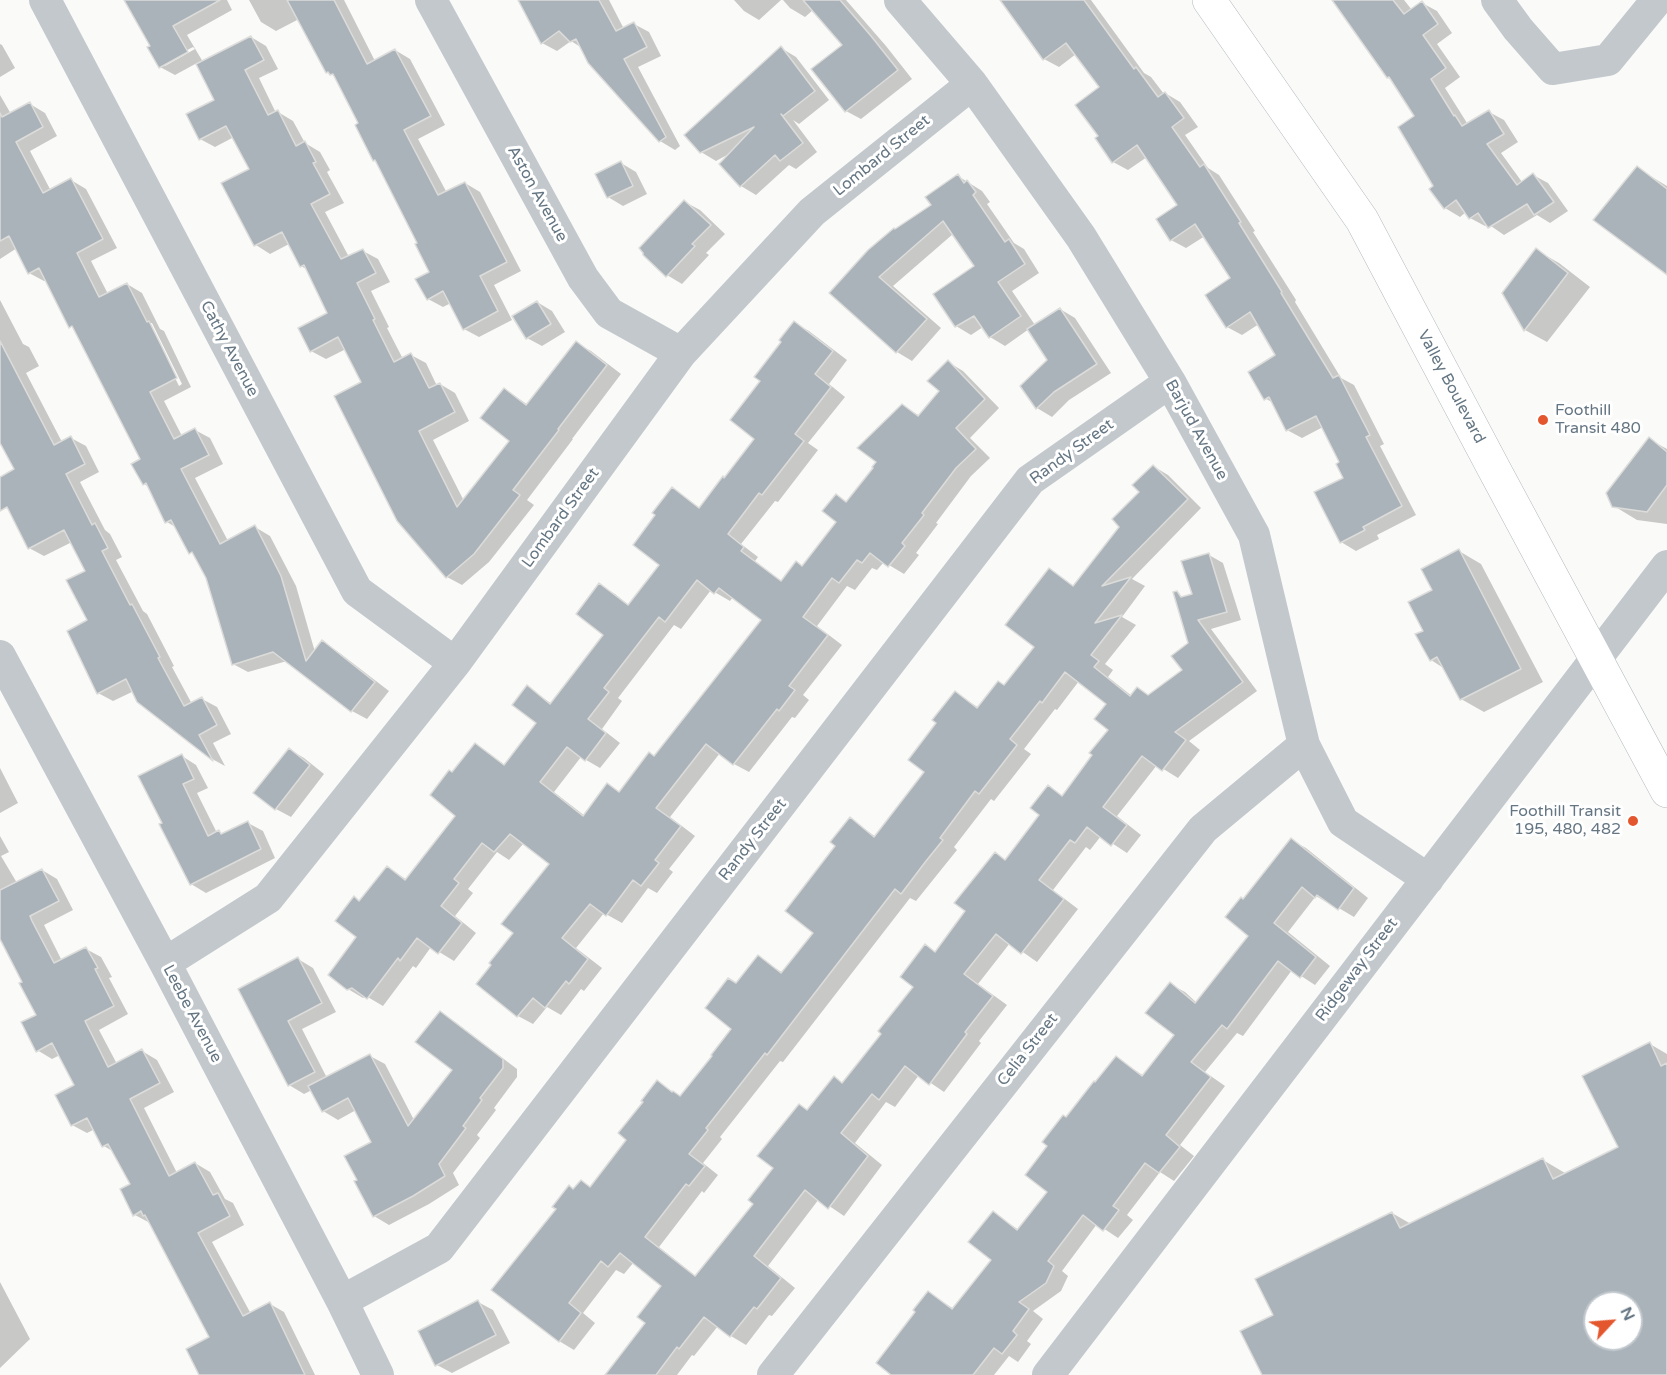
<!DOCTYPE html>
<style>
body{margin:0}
#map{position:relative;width:1667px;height:1375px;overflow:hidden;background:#fafaf8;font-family:"Varela Round",sans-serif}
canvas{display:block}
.north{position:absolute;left:1583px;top:1291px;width:60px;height:60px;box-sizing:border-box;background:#fff;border:2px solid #c1c8cd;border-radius:50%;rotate:64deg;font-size:16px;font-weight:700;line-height:24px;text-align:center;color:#657683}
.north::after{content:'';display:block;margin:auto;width:21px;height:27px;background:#e4572e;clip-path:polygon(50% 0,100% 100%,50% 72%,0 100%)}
</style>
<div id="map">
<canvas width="1667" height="1375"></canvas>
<div class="north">N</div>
</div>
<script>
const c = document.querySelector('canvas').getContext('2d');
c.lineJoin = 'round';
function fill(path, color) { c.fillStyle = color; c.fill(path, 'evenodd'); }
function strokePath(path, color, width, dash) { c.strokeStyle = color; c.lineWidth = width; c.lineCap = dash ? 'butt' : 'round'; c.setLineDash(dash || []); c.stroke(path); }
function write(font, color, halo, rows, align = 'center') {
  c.font = font + ' "Varela Round",sans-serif'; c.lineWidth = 6; c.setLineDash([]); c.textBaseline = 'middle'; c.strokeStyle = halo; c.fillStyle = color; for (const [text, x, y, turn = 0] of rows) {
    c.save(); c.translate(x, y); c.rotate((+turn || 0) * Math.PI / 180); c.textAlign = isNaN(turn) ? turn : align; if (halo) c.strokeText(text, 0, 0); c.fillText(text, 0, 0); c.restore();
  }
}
fill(new Path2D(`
 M125,0H227L232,10L187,35L203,62L251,37L266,46L278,69L259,78L276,113L278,112L293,121L305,143L320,152L330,170L327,172L344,203L325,212L349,257L363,251L378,259L390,282L371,291L389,327L387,328L403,359L411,355L426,363L437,386L440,384L455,393L469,421L433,440L464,501L511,441L505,389L528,405L576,343L591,351L621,374L572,439H573L527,500L534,505L489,562L462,585L447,577L363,382L346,349L326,359L311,351L329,313L308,270L301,266L289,244L270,254L256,245L251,169L234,137L215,147L200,139L216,101L197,63L175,75L160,67L152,47ZM193,47L195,49L165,66V62Z
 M249,0H344L375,61L395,50L410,59L445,125L418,139L447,193L465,183L480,192L521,271L494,285L512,320L479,337L464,329L451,303L443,307L428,299L431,273L419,244L378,162L374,160L360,123L336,77L327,72L299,19L276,31L261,22Z
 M520,0H609L624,29L634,24L649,32L661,56L638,67L680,146L675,150L660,141L582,48L571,41L557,51L542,43Z
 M734,0H781L759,20L744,11Z
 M783,0H846L886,46L912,79L861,119L846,111L845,45L813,10L805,17L790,8Z
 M1002,0H1091L1144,73L1151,77L1164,94L1165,93L1180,102L1198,127L1185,135L1208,168L1219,175L1255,231L1253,232L1296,300L1295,302L1341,378L1354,385L1384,444L1380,446L1416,515L1377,535L1379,539L1356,551L1341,542L1345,478L1341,463L1323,427L1302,438L1287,430L1273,403L1265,398L1278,356L1259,324L1242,335L1227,327L1232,279L1205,236L1186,248L1171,240L1179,205L1147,157L1128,170L1113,162L1100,136L1101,88L1076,54L1059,67L1044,59Z
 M1348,0H1404L1412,10L1422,3L1437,11L1452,33L1437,44L1460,77L1445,88L1467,123L1489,112L1504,120L1518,142L1501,153L1522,182L1533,175L1548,183L1568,211L1550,223L1537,215L1504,235L1488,224L1485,226L1470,218L1466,212L1460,217L1445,208L1435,186L1416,117Z
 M0,44L2,45L15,68L0,77Z
 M781,48L796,57L829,100L799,124L793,120L817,152L796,169L789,165L756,195L741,186L729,154L716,161L701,152Z
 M0,95L11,114L30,104L45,113L57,136L30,151L51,191L71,180L86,189L117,248L91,261L108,294L127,284L142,293L160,329L164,331L191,387L164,401L182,436L195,430L210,438L223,464L195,478L228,541L255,527L270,536L296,586L315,652L323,642L337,651L389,691L367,719L352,711L287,661L248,672L233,664L207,578L195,555L190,552L177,528L167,522L149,487L144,484L142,460L76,329L71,326L47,280L44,281L29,273L17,248L0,259ZM148,323H152L182,384L179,386Z
 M621,163L636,172L647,194L623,206L608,197Z
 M1637,168L1667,186V274Z
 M958,176L982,191L990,202L987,204L1014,243L1024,249L1039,273L1012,291L1035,325L1060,309L1075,318L1111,373L1069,400L1052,417L1037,408L1022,386L1049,361L1029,329L1005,346L990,337L983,327L971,335L956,326L935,294L976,267L953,234L893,286L941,328L912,361L897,352L832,293L933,205Z
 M685,202L700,210L725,234L706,253L709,255L682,284L667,275Z
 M1536,250L1559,263L1590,287L1547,342L1525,330Z
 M0,300L23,344L29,347L39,366L26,373L62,442L71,438L86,446L99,472L80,482L105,530L110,534L122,557L116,560L143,611L147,614L174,666L172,667L192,704L202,699L217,707L231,734L213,743L225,766L214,760L139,701L134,691L113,701L98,693L89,621L87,571L72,542L44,556L29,548L10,509L7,507L0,494V479L17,470L0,423Z
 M537,302L552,311L565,332L542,346L527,338Z
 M795,323L809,331L847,360L829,384L845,397L808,443L818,450L778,502L775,501L741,544L758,557L755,561L782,582L803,567L838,522L836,496L848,502L875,468L903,406L920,416L941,391L948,362L963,371L999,408L970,438L990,458L971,476L936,523L938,524L916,553L919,555L904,574L884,562L877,570L872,568L855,590L847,586L817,626L842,645L803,695L809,700L795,718L792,717L749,772L734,764L720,753L670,817L695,836L669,869L673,872L657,893L648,888L622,923L604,913L576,948L602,968L584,991L581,989L561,1015L547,1007L533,1024L518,1016L515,933L551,864L524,843L509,860L497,852L468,889L473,893L455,916L476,933L454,961L431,947L416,968L413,966L383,1006L366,996L363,998L348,989L358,937L360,902L388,867L407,880L457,815L453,774L476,745L490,754L506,766L538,723L527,687L552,704L605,634L600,585L615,594L630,606L661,565L658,515L672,489L700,508L756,439L762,381ZM711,590L730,601L733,597L763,620L655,757L620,793L608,785L585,816L554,792L581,757L600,768L620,743L602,729L622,701L618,698L674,625L681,629Z
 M1649,439L1667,449V524L1637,520L1614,506Z
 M1153,466L1168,475L1201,508L1132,579L1145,586L1122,617L1136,625L1105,664L1113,670L1108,677L1132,696L1138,689L1149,696L1184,670L1190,644L1176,593L1185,598L1194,595L1209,555L1223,563L1241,620L1211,629L1257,691L1189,741L1200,750L1178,778L1157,765L1117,816L1141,835L1127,853L1101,836L1090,850L1086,847L1053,890L1078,909L1037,962L1010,943L978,984L1007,1005L979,1041L981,1043L944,1092L919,1075L895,1107L886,1102L855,1143L882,1165L844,1216L819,1199L768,1266L795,1288L772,1316L769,1315L746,1345L731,1336L718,1326L694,1356L692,1355L677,1375H607L647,1323L663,1286L634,1262L624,1274L616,1270L583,1313L595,1323L574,1350L559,1341L574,1190L591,1188L628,1140L645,1102L657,1082L682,1097L733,1029L737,985L758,957L783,973L815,933L837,846L850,819L876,837L926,772L938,723L956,693L979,708L1005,686L1036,647L1050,570L1075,587L1121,527L1141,492ZM1079,681L1108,704L1110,729L1095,755L1063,796L1048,787L1041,815L1006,860L995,854L967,911L936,952L925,946L915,987L883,1033L844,1084L834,1078L808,1111L755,1204L697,1277L659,1247L702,1191L704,1193L718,1175L703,1163L722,1139L720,1137L780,1061L783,1062L910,898L916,901L957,850L954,847L991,799L994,801L1031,754L1024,749L1055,709L1057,710Z
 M1459,551L1481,564L1543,682L1484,712L1461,699L1445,669L1431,660L1425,632L1434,591Z
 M289,749L304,758L324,774L291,817L276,809Z
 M182,756L196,765L208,788L197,793L217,833L219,832L223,834L248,823L263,831L275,858L206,893L191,884L164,823Z
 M0,768L18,803L0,813Z
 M0,836L9,852L1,856L17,883L42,870L57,879L73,910L44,925L62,961L86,949L101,957L112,977L109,978L128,1014L99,1030L117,1064L142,1051L157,1060L174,1092L144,1108L177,1173L195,1163L210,1172L225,1199L233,1203L244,1225L212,1242L251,1314L270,1304L284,1312L315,1375H206L211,1338L150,1223L135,1215L132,1185L114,1152L104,1146L95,1129L87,1133L72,1125L76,1086L60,1055L52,1059L37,1050L38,1015L0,930Z
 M1291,840L1306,848L1368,898L1354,917L1332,904L1331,905L1316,896L1288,932L1330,966L1315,985L1292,970L1243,1036L1237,1033L1205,1072L1225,1086L1180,1145L1194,1156L1174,1181L1160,1172L1127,1215L1133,1220L1118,1238L1097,1224L1062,1271L1068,1276L1061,1291L1033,1311L1043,1319L1027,1341L1031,1344L1018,1362L1009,1356L994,1375H894L917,1312L929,1293L954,1309L993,1259V1213L1019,1230L1049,1192L1066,1119L1116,1058L1144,1076L1176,1035L1170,984L1185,992L1197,1003L1250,935L1244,901Z
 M298,959L313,968L336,1012L302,1029L327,1078L370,1056L385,1064L414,1120L454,1070L440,1013L455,1022L517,1069V1077L494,1108L496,1110L477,1135L480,1138L453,1173L459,1185L429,1204L389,1225L374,1216L373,1142L356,1110L338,1120L323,1111L312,1090L304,1094L289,1085L240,990Z
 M1650,1044L1667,1054V1375H1264L1275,1316L1392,1213L1411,1224L1543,1160L1565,1173L1620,1148ZM1595,1303H1631V1339H1595Z
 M0,1282L30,1339L0,1368Z
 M478,1302L493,1310L510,1343L452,1373L437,1365Z`), '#0003');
const building = new Path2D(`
 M124,0H220L173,26L188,52L159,68L147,47L150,46Z
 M287,0H334L367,64L395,49L431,116L404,130L438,195L465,182L507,262L480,276L498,311L463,330L443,291L427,300L415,279L429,272L415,244L417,243L375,160L373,161L355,125L358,123L333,74L330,75L328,72L326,73Z
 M518,0H599L616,31L634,22L647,47L624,59L666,137L659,142L588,63L576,39L570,42L559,31L541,44Z
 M803,0H840L871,36L898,70L845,112L811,69L842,45Z
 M1000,0H1084L1134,69L1136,67L1158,97L1165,92L1184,118L1172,127L1200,167L1204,164L1241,222L1239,223L1282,292L1281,293L1333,378L1339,375L1370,435L1366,437L1402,506L1363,527L1365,530L1340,543L1314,492L1343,478L1336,464L1339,462L1316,416L1286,431L1269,397L1264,400L1248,372L1275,355L1250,312L1226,328L1205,295L1230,278L1195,224L1170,241L1156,219L1177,205L1137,145L1112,163L1095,138L1098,136L1075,105L1099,87L1066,43L1043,60Z
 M1332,0H1393L1404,14L1422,1L1438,24L1423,35L1446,68L1431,79L1454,116L1455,115L1462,126L1489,110L1504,134L1487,144L1517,185L1533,173L1554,202L1534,215L1527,204L1488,228L1478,213L1469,219L1456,200L1444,209L1429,189L1433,186L1398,127L1414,116L1389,77L1387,78Z
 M251,36L264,60L245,70L268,115L278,110L296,146L305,141L316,162L313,163L330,194L311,204L341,259L363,249L376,273L357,283L375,319L373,320L394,362L411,353L429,388L440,383L455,412L419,431L457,507L509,441L480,418L504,388L526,405L576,341L607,365L558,429L559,430L513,490L520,495L474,554L446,578L397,521L334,396L361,382L338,337L310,352L298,328L327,313L304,265L300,267L282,232L254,246L221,183L249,169L226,126L199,140L186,114L214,100L196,64Z
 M781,46L815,91L783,116L781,114L803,143L780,161L775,155L740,187L719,164L754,127L700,153L684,135Z
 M30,102L43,127L16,142L43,193L71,178L103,239L77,253L99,297L127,283L147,322L149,321L160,343L177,378L150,392L174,439L195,428L209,455L181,469L220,544L255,525L281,576L306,661L322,640L375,682L351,712L273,652L232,665L206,578L192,552L189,554L171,520L165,523L146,483L143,485L131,464L140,459L72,326L69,328L39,268L28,274L9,236L0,241V113L2,117Z
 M621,161L633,186L607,198L595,174Z
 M1637,166L1667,189V275L1593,220Z
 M958,174L964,183L967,180L976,192L973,195L1005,242L1009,239L1025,264L998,282L1021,316L989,338L974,316L955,327L933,294L974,266L943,221L879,277L927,319L896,353L829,293L868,250L894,228L895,229L931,205L925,197Z
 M684,200L711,225L692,244L695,246L666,277L643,255V253L639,248Z
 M1536,248L1568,273L1524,331L1502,293Z
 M537,301L551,324L526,339L512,316Z
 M1060,308L1097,364L1054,392L1036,409L1020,386L1047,360L1027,329Z
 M794,321L833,351L815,374L831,387L795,434L804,441L762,495L759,493L728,534L744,547L741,551L781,581L796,561L802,566L836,522L822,511L836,494L846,502L873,468L872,467L876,462L857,448L902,404L918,416L939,391L927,381L948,360L985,399L956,428L976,449L956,468L922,513L924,515L902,543L905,546L888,567L870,553L862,563L857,560L839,583L832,578L803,617L828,635L789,686L795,690L779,711L777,709L733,765L706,744L656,808L681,826L655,860L659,863L641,886L633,880L606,916L590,904L562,938L588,959L569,984L566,981L545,1008L533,998L517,1017L476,984L491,965L489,963L513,933L501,924L549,864L510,834L494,852L482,843L454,879L459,883L441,906L462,923L438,954L417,938L400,961L398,958L367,999L352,988L347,990L328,975L356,937L335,921L354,896L359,901L387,866L405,880L455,816L430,795L449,770L452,772L475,743L504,765L536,723L512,705L527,685L550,704L603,635L576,614L599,583L628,605L659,565L633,545L655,515L652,513L672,487L699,508L723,476L724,478L754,439L730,420L760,381L754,377L781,342L779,340ZM697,580L714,594L719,588L761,620L654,756L649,752L619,792L607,783L583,816L540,782L567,747L585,761L606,733L588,719L609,692L604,688L659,617L665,622Z
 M0,341L54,445L71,436L85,464L66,474L92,525L95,523L108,548L102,551L130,605L132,604L160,657L158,658L184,706L202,697L217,725L199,735L213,761L137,702L126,679L97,694L67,631L87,620L66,580L85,571L64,530L28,549L7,507L0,511V477L14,469L0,443Z
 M1649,437L1667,452V485L1647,512L1612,507L1606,493Z
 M1153,465L1188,499L1102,586L1131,577L1095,623L1122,615L1091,655L1099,661L1094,667L1130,696L1137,687L1148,695L1182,670L1171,656L1188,643L1173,592L1177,591L1181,597L1192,594L1181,561L1209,553L1227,612L1198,620L1243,682L1175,732L1186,740L1162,771L1142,756L1103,807L1127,825L1111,846L1087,827L1075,843L1070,840L1039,880L1064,899L1021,954L996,934L964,974L993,996L965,1032L967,1034L929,1085L905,1066L879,1100L872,1094L841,1133L868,1156L828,1209L805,1190L754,1256L781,1278L757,1309L754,1307L730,1337L704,1317L679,1349L677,1347L656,1375H605L645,1323L637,1317L661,1286L620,1253L608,1267L601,1261L569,1303L581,1313L559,1342L491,1290L556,1209L552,1207L569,1185L573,1189L581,1180L590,1187L626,1140L618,1133L643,1102L641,1101L657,1080L672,1092L673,1091L680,1096L712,1056L711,1055L731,1029L705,1008L728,978L736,983L758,955L781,973L813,933L785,911L835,846L830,842L850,817L874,837L924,772L908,760L936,723L932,720L955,691L977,708L998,681L1004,685L1034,647L1005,625L1049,568L1073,586L1119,527L1112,519L1139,492L1132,485ZM1065,672L1106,704L1094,719L1108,730L1089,753L1092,755L1062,796L1048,785L1030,808L1039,815L1005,860L995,852L954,903L965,911L935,952L925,944L900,977L913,987L878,1031L881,1034L842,1083L834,1076L807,1110L799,1104L757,1156L773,1168L748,1200L753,1204L695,1276L645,1237L686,1184L689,1186L705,1166L689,1154L708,1130L706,1128L765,1053L767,1055L895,889L901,894L926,861L943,840L940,838L975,791L979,794L1017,745L1010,739L1040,701L1042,703Z
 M1459,549L1521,669L1460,700L1437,657L1430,661L1415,634L1423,631L1408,602L1432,590L1421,569Z
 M289,748L310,765L275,810L253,793Z
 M182,754L194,779L183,784L208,836L219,830L221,834L248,821L261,849L190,885L159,824L162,823L138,776Z
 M1291,838L1354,888L1338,910L1317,895L1315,898L1302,887L1274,923L1316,957L1300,978L1278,961L1227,1029L1222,1025L1191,1062L1211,1077L1166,1135L1180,1147L1159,1173L1145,1163L1113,1206L1119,1210L1103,1231L1083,1215L1048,1261L1054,1266L1046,1283L1019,1302L1029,1309L1013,1331L1017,1335L1002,1354L994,1348L973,1375H891L876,1363L915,1312L913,1310L928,1291L952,1309L991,1260L968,1242L993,1211L1017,1230L1047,1192L1025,1175L1047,1146L1042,1142L1063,1115L1066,1117L1094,1081L1095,1082L1116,1056L1142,1076L1174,1035L1145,1013L1170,982L1195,1003L1248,936L1225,917L1241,897L1243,899Z
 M42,869L59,901L30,916L32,921L54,963L86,947L98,968L95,969L114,1006L85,1021L108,1067L142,1049L160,1083L130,1099L169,1176L195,1162L213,1195L218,1193L230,1216L198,1233L243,1316L270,1302L305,1375H199L186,1349L209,1337L145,1215L143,1216L141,1211L133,1216L120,1189L130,1184L108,1144L102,1147L87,1118L71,1126L55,1095L74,1085L52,1043L36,1052L21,1022L36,1015L19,983L22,982L0,939V890Z
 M298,957L322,1003L288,1021L315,1072L288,1086L238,989Z
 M440,1011L503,1059V1068L480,1098L482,1100L463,1126L466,1128L439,1164L445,1176L413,1196L373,1217L354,1181L357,1180L344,1156L371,1142L348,1098L322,1112L308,1086L370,1054L408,1126L452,1070L415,1042Z
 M1650,1042L1661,1066L1667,1063V1375H1262L1240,1331L1273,1315L1255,1279L1392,1212L1400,1228L1543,1158L1553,1179L1618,1147L1582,1076ZM1595,1303H1631V1339H1595Z
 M478,1300L496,1335L435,1366L418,1331Z`);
fill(building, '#aab3b9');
strokePath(building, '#dcdcda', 1.5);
const major = new Path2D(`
 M1209,0L1362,220L1494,469L1667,791`);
strokePath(major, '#b5babe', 34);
strokePath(new Path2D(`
 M45,0L357,591L455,663
 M431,0L583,278L609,313L681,353
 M900,0L972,84L1081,237L1170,382L1254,535L1304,745L1343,822L1428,879
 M1497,0L1518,29L1553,69L1608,60L1657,0
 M0,656L165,963L342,1301L378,1375
 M165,963L268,898L455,663L681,353L812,212L972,84
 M342,1301L439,1248L1030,480L1170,382
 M773,1375L1203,829L1304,745
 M1048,1375L1667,566`), '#c3c8cc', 32);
strokePath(major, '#fff', 33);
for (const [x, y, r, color] of [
 [1543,420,6,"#e4572e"],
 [1633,821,6,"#e4572e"]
]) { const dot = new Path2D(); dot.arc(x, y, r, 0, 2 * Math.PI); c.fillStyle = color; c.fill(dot); strokePath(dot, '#fff', 2); }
write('16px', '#657683', '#fff', [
 ["Lombard Street",882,156,-39],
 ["Aston Avenue",537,194,61],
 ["Cathy Avenue",229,349,62],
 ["Valley Boulevard",1451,387,62],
 ["Barjud Avenue",1196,430,61],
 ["Randy Street",1072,452,-36],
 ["Lombard Street",561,518,-54],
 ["Randy Street",753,840,-52],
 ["Ridgeway Street",1357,970,-53],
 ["Leebe Avenue",192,1014,62],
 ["Celia Street",1028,1050,-52]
]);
write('16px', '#657683', '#fff', [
 ["Foothill",1555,411],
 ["Transit 480",1555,429],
 ["Foothill Transit",1621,812,"right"],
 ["195, 480, 482",1621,830,"right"]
], 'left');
</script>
